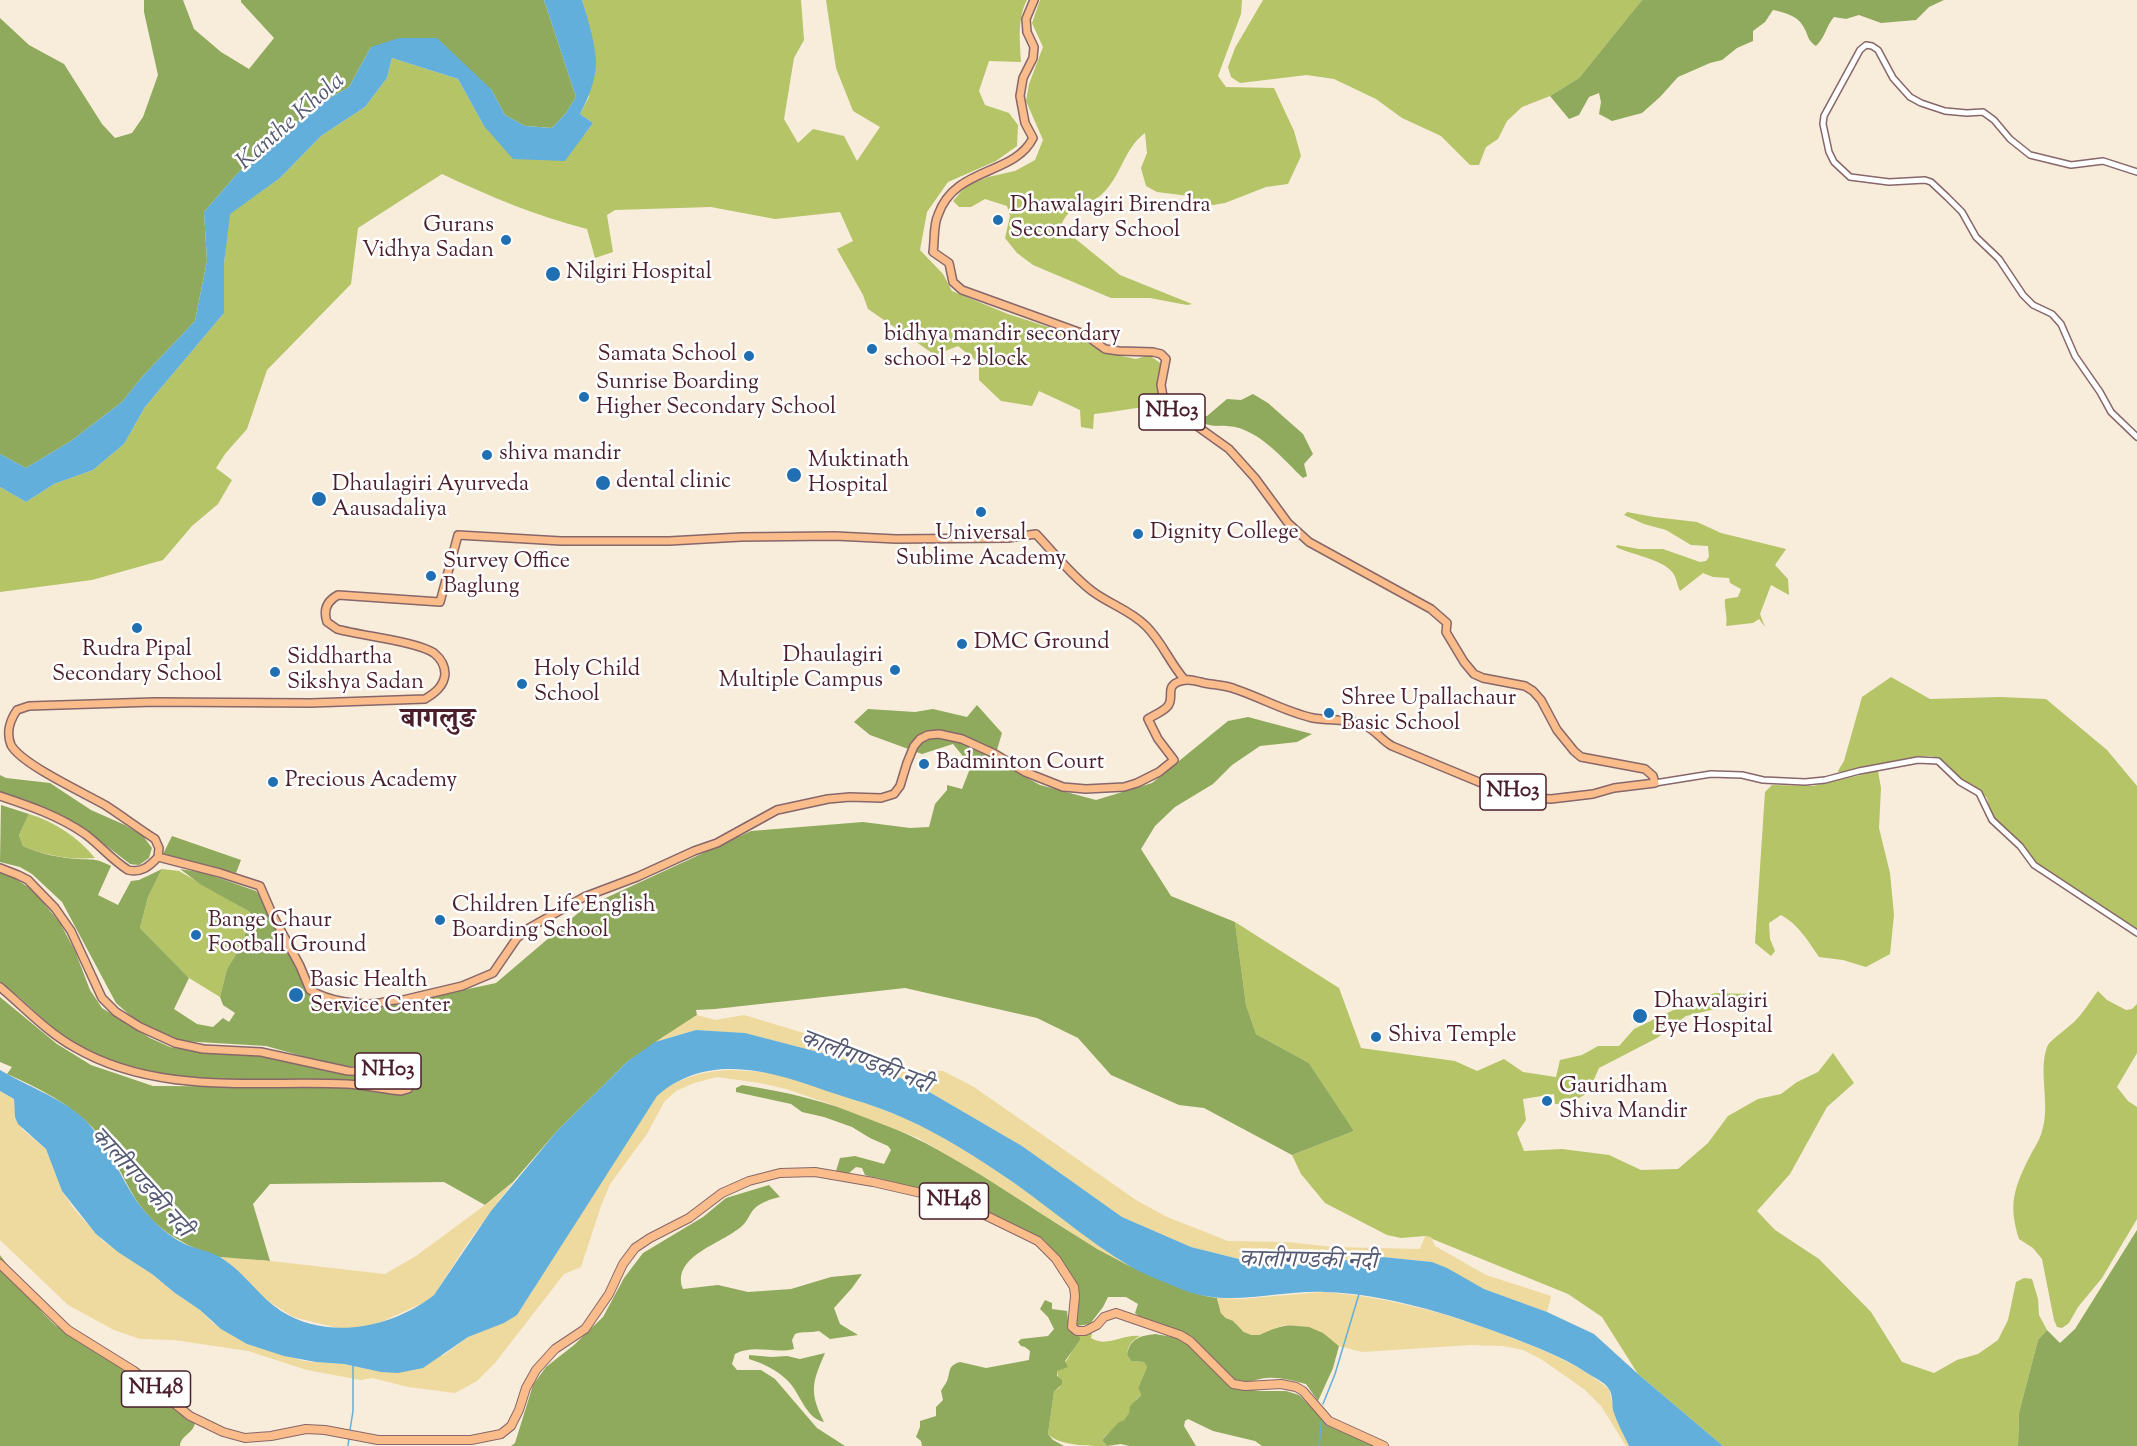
<!DOCTYPE html>
<meta charset="utf-8">
<style>
body{margin:0}
canvas{display:block;background:#f8ecdb}
</style>
<canvas width="2137" height="1446"></canvas>
<script>
const c = document.querySelector('canvas').getContext('2d');
c.lineJoin = 'round';
function fill(path, color) { c.fillStyle = color; c.fill(path, 'evenodd'); }
function strokePath(path, color, width, dash) { c.strokeStyle = color; c.lineWidth = width; c.lineCap = dash ? 'butt' : 'round'; c.setLineDash(dash || []); c.stroke(path); }
function write(font, color, halo, rows, align = 'center') {
  c.font = font + ' "Sorts Mill Goudy","Noto Serif Devanagari",serif'; c.lineWidth = 5; c.setLineDash([]); c.textBaseline = 'middle'; c.strokeStyle = halo; c.fillStyle = color; for (const [text, x, y, turn = 0] of rows) {
    c.save(); c.translate(x, y); c.rotate((+turn || 0) * Math.PI / 180); c.textAlign = isNaN(turn) ? turn : align; if (halo) c.strokeText(text, 0, 0); c.fillText(text, 0, 0); c.restore();
  }
}
fill(new Path2D(`
 M582,0H801L804,40L794,58L784,119L798,143L813,129L844,136L857,161L880,127L853,111L836,68L826,0H1027C1017,18 1020,42 1021,62L989,61L979,91L985,105L1009,113L1018,125L1017,146L996,161L948,182L927,212L920,250L943,274L952,291L1008,314L1079,337L1102,352L1136,359L1149,355L1163,365L1157,381L1160,405C1137,407 1116,412 1094,414L1093,429L1081,427L1080,410L1039,391L1032,406L1001,401L979,380V363L958,346L935,355L868,309L863,295L837,249L853,241L840,212L775,219L711,207L615,210L607,215L613,252L595,258L587,229C536,216 489,196 442,174L358,228L351,284L267,370L247,429L225,454L216,468L232,480L218,504L192,526L163,560L92,580L0,592V487L26,502L54,484L93,470L124,444L145,407L224,313V264L229,214L280,178L321,136L365,107L387,78L392,58L458,79L484,126L584,135L593,123L580,114L589,97L586,13Z
 M1040,0H1242L1241,14L1218,76L1226,87L1274,88L1294,131L1301,156L1288,184L1266,187L1225,203L1213,205L1201,203L1189,196L1157,192L1146,186L1141,168L1147,153L1145,133C1124,148 1121,177 1102,194C1087,208 1074,200 1062,223L1067,232L1120,275L1192,304L1187,305L1150,298H1111L1033,265L1017,253L1005,238L1010,216L1007,206L985,199L971,207H959L953,201L966,186L988,177L1015,171L1035,160L1043,140L1026,101L1029,84L1043,47L1032,23Z
 M1263,0H1642L1579,78L1550,96L1522,107L1507,121L1498,139L1486,147L1479,165H1470L1441,136L1402,118L1376,99L1334,79L1307,75L1240,83L1231,77L1228,67L1235,48Z
 M1627,512L1654,517L1697,522L1721,533L1786,549L1775,565L1788,579L1789,595L1771,585L1760,614L1765,627L1759,619L1753,623L1726,626C1728,616 1724,608 1725,599L1738,597L1741,589L1730,583L1729,578L1713,577L1703,573L1680,591C1677,585 1677,579 1673,573C1663,559 1632,555 1616,547L1617,545L1639,549H1663L1700,562L1706,561L1709,557L1708,546L1691,545L1666,530L1644,524L1624,515Z
 M1891,677L1930,699L2000,697L2046,699L2107,750L2137,786V931L2036,863L2020,843L1999,825L1991,813L1987,798L1981,791L1973,785L1965,783L1947,764L1939,758L1930,756L1917,757L1889,764L1861,767L1840,773L1838,771L1844,761L1862,697Z
 M1878,771L1881,788L1879,828L1890,873L1894,915L1890,954L1866,967L1843,960L1819,957C1808,941 1798,924 1781,915L1769,923L1770,939L1775,951L1771,956L1755,943L1765,792L1772,785L1813,786Z
 M29,814C55,822 78,837 95,858C71,860 46,856 23,846L19,835Z
 M162,869L179,871L250,912L243,943L227,969L220,997L189,978L140,928L148,897Z
 M1235,922L1339,988L1361,1048L1455,1061L1477,1071L1504,1059L1523,1072L1556,1077L1560,1060L1582,1055L1598,1046H1619L1634,1029L1688,1003L1715,993L1753,994L1740,1003L1686,1016L1657,1038L1599,1068L1588,1093L1568,1104H1555L1554,1094L1523,1099L1526,1120L1517,1133L1524,1151L1562,1149L1609,1155L1641,1170L1678,1169L1708,1143L1728,1116L1758,1099L1781,1094L1797,1082L1818,1072L1833,1053L1854,1083L1827,1107L1790,1174L1757,1211L1775,1230L1819,1259L1871,1312L1902,1362L1934,1373L1957,1360L1978,1354L1998,1340L2008,1320L2016,1282L2024,1278L2032,1279L2038,1299L2039,1315L2047,1330L2038,1340L2019,1413L2018,1446H1723L1638,1374L1602,1317L1568,1294L1425,1236L1401,1238L1387,1235L1325,1203L1301,1174L1292,1155L1354,1131L1309,1063L1256,1034L1246,1005Z
 M2098,991L2107,1000L2126,1010L2132,1009L2137,1004V1053L2117,1087L2128,1101L2137,1107V1219L2102,1278L2078,1307L2069,1323L2062,1328L2057,1327L2054,1320L2042,1259L2033,1248L2019,1239C2008,1204 2014,1188 2030,1156C2034,1148 2040,1140 2042,1131C2051,1104 2037,1069 2048,1045C2051,1040 2069,1027 2075,1021C2084,1012 2090,1001 2098,991Z
 M1092,1333L1091,1338C1107,1348 1122,1334 1140,1336C1131,1341 1128,1345 1127,1355L1131,1361L1144,1362L1147,1367L1138,1388L1141,1395C1132,1401 1132,1412 1124,1420C1117,1427 1109,1431 1102,1440L1107,1446C1089,1446 1059,1446 1048,1434L1054,1392L1060,1387L1057,1371C1067,1364 1071,1350 1080,1340L1078,1335Z`), '#b4c467');
fill(new Path2D(`
 M144,0H183L194,29L221,52L249,69L274,38L241,2V0H544L576,97L566,113L552,128L525,126L505,115L491,89L371,47L349,87L317,105L237,174L204,212L207,261L195,321L142,377L122,402L71,441L26,468L0,454V18L29,45L64,64L102,124L115,138L132,133L143,117L158,75L144,12Z
 M1642,0H1944L1929,7L1916,20L1881,23L1859,15L1846,19L1834,17C1826,26 1825,38 1816,46C1806,39 1809,35 1803,26C1798,16 1783,12 1773,10L1765,22L1753,31V41L1737,48L1722,60L1710,63L1678,77L1660,97L1642,113L1612,121L1599,114L1601,102L1599,93L1589,97L1579,115L1569,119L1550,96L1579,78Z
 M1253,394L1268,403L1303,434L1313,454L1304,464L1307,476L1303,478C1284,460 1262,433 1235,427C1219,424 1209,430 1195,417L1207,416L1227,399L1241,400Z
 M977,705L1002,733L994,760L1040,785L1096,800L1152,783L1228,721L1248,717L1312,734L1297,742L1260,746L1232,765L1213,784L1175,807L1155,826L1141,849L1171,896L1235,922L1246,1005L1256,1034L1309,1063L1354,1131L1292,1155L1204,1108L1179,1105L1111,1075L1078,1038L1037,1018L905,988L715,1009L696,1010L697,1015L628,1061L557,1131L513,1182L485,1205L444,1182L270,1184L253,1204L270,1261C254,1259 235,1261 220,1257C185,1247 154,1229 135,1198C121,1175 110,1147 92,1127C69,1103 37,1087 7,1074L12,1067L0,1062V997L57,1044L91,1065L153,1086L351,1087L373,1092L404,1095L413,1088L415,1078L405,1068L338,1066L266,1046L181,1041L165,1036L133,1018L116,1003L62,902L32,874L20,867L0,862L1,805L29,814L19,835L23,846C40,854 60,858 79,859C95,860 95,858 111,866L98,895L118,905L131,881L139,880L162,869L148,897L140,928L189,978L174,1009L197,1024L213,1027L223,1018L229,1022L235,1013L223,1005L220,997L227,969L243,943L250,912L200,884L180,869L205,873L256,891L262,899L268,915L289,952L308,994L321,1001L365,1011L496,983L584,908L751,831L863,822L910,828L929,827L935,804L947,790V785L962,789L971,766L953,744L922,754L870,735L854,722L868,709L915,712L933,709L967,717Z
 M0,775L6,778L50,783L91,810L125,825L143,836L152,848L149,858L139,865L130,864L82,827L29,801L0,792Z
 M172,836L241,860L236,873L163,854Z
 M0,871L10,875L34,891L60,923L75,951L90,990L102,1008L150,1038L170,1047L186,1050L277,1058L352,1073H395L406,1076L409,1084L402,1089L216,1079H186L172,1077L112,1061L96,1054L73,1042L52,1027L19,997L0,982Z
 M742,1085C831,1098 907,1128 983,1176C1040,1212 1095,1251 1156,1278C1176,1287 1195,1295 1217,1298L1221,1313L1226,1318L1233,1320L1244,1332L1259,1335C1275,1326 1298,1321 1316,1328C1324,1332 1332,1340 1339,1346L1333,1368L1318,1401L1306,1384C1294,1381 1279,1377 1267,1378C1253,1379 1250,1385 1233,1380L1186,1334L1142,1319L1135,1313L1138,1304L1126,1297H1108L1103,1307L1090,1324L1076,1326L1074,1324L1077,1293L1060,1258L1044,1240L949,1192L909,1187L865,1175L862,1168L856,1167L848,1174L836,1171L840,1158L855,1156L884,1164L891,1150L888,1146L870,1138L852,1127L824,1117L802,1112L791,1104L736,1092V1088Z
 M769,1185L780,1197C771,1199 761,1202 754,1209C750,1213 748,1220 744,1224C726,1243 670,1255 683,1289L718,1285L748,1292L791,1289L831,1277L862,1274L852,1288L834,1308L840,1324L858,1335L830,1339L819,1331C810,1333 803,1331 795,1334L792,1340L794,1349C774,1354 754,1344 735,1354L732,1364L737,1370H761L775,1379L817,1428L845,1446H511L515,1443L533,1385L546,1367L574,1345L603,1317L624,1278L643,1253L703,1217L726,1198Z
 M2137,1230V1446H2018L2019,1413L2038,1340L2047,1330L2060,1343L2075,1329Z
 M0,1255L42,1312L55,1325L83,1344L105,1355L124,1367L132,1376L152,1389L167,1400L181,1414L195,1423C193,1434 181,1435 180,1446H0Z
 M1045,1300L1052,1303V1309L1067,1311L1069,1330L1080,1337V1340L1065,1361L1068,1367L1057,1371V1376L1062,1380V1384L1054,1392L1048,1434L1053,1440L1064,1446H922L921,1441L916,1437L920,1427V1421L936,1416V1407L943,1400L941,1391C943,1387 945,1385 947,1381C951,1371 947,1366 960,1362L986,1368L1029,1360L1030,1351L1025,1347L1021,1346L1018,1342L1021,1339L1048,1336L1054,1329L1048,1317L1040,1309Z
 M1155,1334L1179,1338L1191,1345L1231,1387L1260,1391H1286L1299,1395L1332,1427L1373,1446H1262L1255,1441L1213,1431L1188,1419L1185,1421L1184,1426L1196,1446H1129L1121,1444L1107,1446L1102,1440L1118,1423L1124,1420L1129,1413L1130,1406L1141,1395L1138,1388L1147,1367L1144,1362L1131,1361L1127,1355C1130,1338 1140,1336 1155,1334Z
 M825,1353C812,1383 809,1392 824,1422C805,1418 800,1392 787,1380C777,1370 762,1363 749,1359V1355L772,1357L787,1356L800,1359Z`), '#8faa5c');
fill(new Path2D(`
 M697,1015L715,1020L744,1015L807,1034L901,1070L943,1071L974,1087L1136,1200L1167,1217L1228,1241L1287,1242L1334,1247L1420,1249L1425,1236L1431,1237L1435,1246L1486,1275L1551,1296L1547,1312L1484,1289L1432,1262L1383,1257L1293,1265L1239,1259L1191,1247L1122,1217L1022,1146L919,1086L898,1077L822,1053L744,1033L696,1030L655,1042Z
 M730,1070L766,1072L784,1076C831,1092 880,1105 925,1128C999,1166 1064,1221 1133,1268L1097,1249L981,1175L918,1138L830,1104L786,1089L760,1083L717,1077L694,1083L676,1091L664,1102L647,1134L610,1184L601,1206L581,1267L564,1274L495,1363L477,1381L455,1393L408,1387L373,1378L361,1380L307,1370L248,1351L174,1340L140,1339L114,1330L68,1305L0,1240V1091L14,1099L15,1117L23,1130L46,1149L62,1191L74,1209L103,1241L152,1274L175,1293L200,1310L213,1323L247,1344L304,1361L344,1364L371,1370L444,1355L468,1337L517,1315L656,1096C677,1078 703,1071 730,1070Z
 M513,1182L469,1241L434,1295L425,1302L370,1327L342,1329L293,1317L268,1301L221,1257L270,1261L385,1274L416,1256L485,1205Z
 M1323,1292C1387,1297 1444,1312 1504,1335C1542,1349 1577,1363 1609,1389L1614,1411L1629,1446H1626L1601,1406L1585,1390L1541,1359L1523,1350L1503,1346L1471,1345L1362,1352L1339,1346L1323,1333L1309,1327L1285,1325L1273,1329L1259,1335H1251L1244,1332L1233,1321L1226,1318L1221,1313L1217,1298L1241,1299Z`), '#eeda9e');
fill(new Path2D(`
 M544,0H582C587,15 597,50 596,65C595,82 588,99 580,114L593,123L565,161L513,159L484,126L458,79L392,58L387,78L365,107L321,136L280,178L230,214L224,264V313L145,407L124,444L93,470L54,484L26,502L0,487V454L26,468L71,441L122,402L142,377L195,321L207,261L204,212L237,174L317,105L349,87L371,47L399,38H437L491,89L505,115L525,126L552,128L566,113L576,97Z
 M696,1030L745,1033L822,1053L898,1077L919,1086L1022,1146L1122,1217L1191,1247L1239,1259L1293,1265L1383,1257L1432,1262L1447,1268L1484,1289L1547,1312L1594,1334L1638,1374L1723,1446H1629C1624,1435 1617,1423 1613,1410C1612,1404 1613,1395 1609,1389C1605,1382 1593,1377 1587,1373C1560,1355 1531,1345 1502,1334C1445,1313 1386,1294 1325,1292C1277,1290 1231,1308 1183,1290C1167,1283 1148,1276 1133,1268C1085,1240 1044,1202 998,1172C964,1149 929,1128 892,1113C868,1103 843,1097 818,1088C764,1069 705,1054 657,1096L517,1315L504,1323L468,1337L423,1368L398,1373L381,1372L344,1364L316,1362L284,1356L247,1344L221,1329L200,1310L175,1293L152,1274L118,1252L96,1234L62,1191L46,1149L18,1124L15,1117L14,1099L0,1091V1070C28,1087 58,1096 83,1118C111,1145 121,1184 146,1213C157,1225 170,1237 185,1244C197,1250 212,1251 223,1259C245,1273 259,1297 281,1311C328,1341 392,1328 434,1295L491,1211L557,1131L628,1061L655,1042Z`), '#62afdb');
strokePath(new Path2D(`
 M1323,1404L1335,1374L1359,1294
 M350,1430L353,1411V1363
 M348,1446L349,1438
 M1319,1446L1322,1417`), '#62afdb', 1.5);
const minor = new Path2D(`
 M2137,172L2103,161L2071,165L2030,155L2010,139L1994,120L1983,112L1967,113L1945,111L1921,103L1910,97L1893,78L1878,50L1872,46L1866,45L1860,50L1824,116L1823,124L1829,152L1834,162L1850,177L1889,182L1925,180L1931,182L1947,197L1962,212L1976,237L1999,259L2023,295L2033,305L2052,314L2061,324L2075,356L2100,392L2111,412L2137,437
 M1655,783L1711,774L1742,775L1763,780L1805,782L1825,780L1859,771L1918,760L1938,761L1960,782L1979,793L1992,820L2020,846L2034,865L2137,933`);
const major = new Path2D(`
 M0,796C30,806 59,816 85,834C100,845 112,860 128,870C141,873 149,867 158,857L159,848L155,839C138,828 122,816 105,805C84,793 21,764 11,745C6,733 10,720 17,710L29,706L154,702L311,703L425,699C435,693 444,686 445,674C445,665 440,658 434,653C416,641 361,636 337,629L327,622C323,610 327,601 338,595L440,602L458,535L561,541H669L741,537L835,536L896,539L1008,538L1036,534C1054,553 1071,575 1092,591C1109,604 1130,610 1146,626C1162,642 1170,663 1184,679
 M158,857L220,873L260,886L273,916L300,966L310,990C329,1001 358,1006 380,1003C388,1001 395,999 403,1000L462,986L493,973L517,938L529,928L584,897L637,877L694,851L717,843L777,810L828,799L850,797L881,798L894,794L900,786L907,763L914,746L920,739L928,735L939,734L962,739L995,754L1025,772L1063,787L1086,789L1124,787L1137,783L1159,772L1174,760L1158,739L1148,719C1154,715 1162,712 1167,707C1176,698 1163,686 1181,681C1189,678 1196,681 1204,683C1214,685 1225,685 1235,689C1262,698 1286,712 1313,718C1330,721 1349,718 1364,725C1376,730 1381,740 1392,746L1486,785L1535,798L1551,799L1593,794L1614,788L1655,783L1653,776L1645,769L1581,757L1574,751L1557,730L1541,700L1533,691L1525,686L1483,678L1474,674L1464,662L1446,632L1447,623L1431,609L1309,542L1288,523L1255,478L1229,449L1187,419L1168,410L1164,402L1161,385L1166,359L1161,354L1153,352L1119,351L1105,349L1084,334L962,290L953,282L949,263L933,252C935,239 933,226 938,215C955,166 1014,176 1033,138L1025,123L1020,96L1023,78L1033,58L1034,47L1027,32L1026,19L1034,0
 M0,868L18,875L28,880L55,908L71,931L102,998L116,1012L140,1027L175,1043L203,1049L261,1052L348,1071L403,1072L409,1076L411,1082L408,1089L401,1091C383,1089 365,1085 347,1084C256,1080 157,1096 74,1047C47,1032 24,1007 0,987`);
const highway = new Path2D(`
 M0,1264L68,1330L134,1371L190,1416L223,1432L245,1438L271,1436L306,1429L325,1430L378,1440H471L501,1434L511,1426L519,1410L526,1388L536,1370L555,1349L585,1329L609,1294L623,1264L635,1248L650,1238L689,1218L722,1193L749,1181L780,1173L815,1172L873,1182L956,1201L1038,1241L1056,1259L1074,1287L1075,1296L1072,1327L1077,1331H1085L1097,1325L1104,1317L1116,1313L1180,1335L1190,1341L1233,1384L1245,1386L1281,1384L1296,1387L1303,1391L1329,1421L1384,1446`);
strokePath(minor, '#876769', 8);
strokePath(major, '#876769', 10);
strokePath(highway, '#876769', 10);
strokePath(minor, '#fff', 5);
strokePath(major, '#fabc8b', 7);
strokePath(highway, '#fabc8b', 8);
for (const [x, y, r, color] of [
 [998,220,6,"#1f6fb2"],
 [506,240,6,"#1f6fb2"],
 [553,274,8,"#1f6fb2"],
 [872,349,6,"#1f6fb2"],
 [749,356,6,"#1f6fb2"],
 [584,397,6,"#1f6fb2"],
 [487,455,6,"#1f6fb2"],
 [794,475,8,"#1f6fb2"],
 [603,483,8,"#1f6fb2"],
 [319,499,8,"#1f6fb2"],
 [981,512,6,"#1f6fb2"],
 [1138,534,6,"#1f6fb2"],
 [431,576,6,"#1f6fb2"],
 [137,628,6,"#1f6fb2"],
 [962,644,6,"#1f6fb2"],
 [895,670,6,"#1f6fb2"],
 [275,672,6,"#1f6fb2"],
 [522,684,6,"#1f6fb2"],
 [1329,713,6,"#1f6fb2"],
 [924,764,6,"#1f6fb2"],
 [273,782,6,"#1f6fb2"],
 [440,920,6,"#1f6fb2"],
 [196,935,6,"#1f6fb2"],
 [296,995,8,"#1f6fb2"],
 [1640,1016,8,"#1f6fb2"],
 [1376,1037,6,"#1f6fb2"],
 [1547,1101,6,"#1f6fb2"]
]) { const dot = new Path2D(); dot.arc(x, y, r, 0, 2 * Math.PI); c.fillStyle = color; c.fill(dot); strokePath(dot, '#fff', 2); }
for (const [x, y, w] of [
 [1172,412,66],
 [1513,792,66],
 [388,1071,66],
 [954,1201,69],
 [156,1389,69]
]) { const box = new Path2D(); box.roundRect(x - w / 2, y - 18, w, 36, 4.5); c.fillStyle = '#fff'; c.fill(box); strokePath(box, '#4a1f2b', 1.5); }
write('bold 21px', '#4a1f2b', null, [
 ["NH03",1172,412],
 ["NH03",1513,792],
 ["NH03",388,1071],
 ["NH48",954,1201],
 ["NH48",156,1389]
]);
write('22px', '#4a1f2b', '#fff', [
 ["Dhawalagiri Birendra",1010,207],
 ["Secondary School",1010,232],
 ["Gurans",494,227,"right"],
 ["Vidhya Sadan",494,252,"right"],
 ["Nilgiri Hospital",566,274],
 ["bidhya mandir secondary",884,336],
 ["school +2 block",884,361],
 ["Samata School",737,356,"right"],
 ["Sunrise Boarding",596,384],
 ["Higher Secondary School",596,409],
 ["shiva mandir",499,455],
 ["Muktinath",808,462],
 ["Hospital",808,487],
 ["dental clinic",616,483],
 ["Dhaulagiri Ayurveda",332,486],
 ["Aausadaliya",332,511],
 ["Dignity College",1150,534],
 ["Universal",981,535,"center"],
 ["Sublime Academy",981,560,"center"],
 ["Survey Office",443,563],
 ["Baglung",443,588],
 ["DMC Ground",974,644],
 ["Rudra Pipal",137,651,"center"],
 ["Secondary School",137,676,"center"],
 ["Dhaulagiri",883,657,"right"],
 ["Multiple Campus",883,682,"right"],
 ["Siddhartha",287,659],
 ["Sikshya Sadan",287,684],
 ["Holy Child",534,671],
 ["School",534,696],
 ["Shree Upallachaur",1341,700],
 ["Basic School",1341,725],
 ["Badminton Court",936,764],
 ["Precious Academy",285,782],
 ["Children Life English",452,907],
 ["Boarding School",452,932],
 ["Bange Chaur",208,922],
 ["Football Ground",208,947],
 ["Basic Health",310,982],
 ["Service Center",310,1007],
 ["Dhawalagiri",1654,1003],
 ["Eye Hospital",1654,1028],
 ["Shiva Temple",1388,1037],
 ["Gauridham",1559,1088],
 ["Shiva Mandir",1559,1113]
], 'left');
write('italic 24px', '#545971', '#fff', [
 ["Kanthe Khola",292,123,-41],
 ["कालीगण्डकी नदी",865,1064,21],
 ["कालीगण्डकी नदी",139,1184,48],
 ["कालीगण्डकी नदी",1308,1263,1]
]);
write('bold 28px', '#4a1f2b', '#fff', [
 ["बागलुङ",438,722]
]);
</script>
